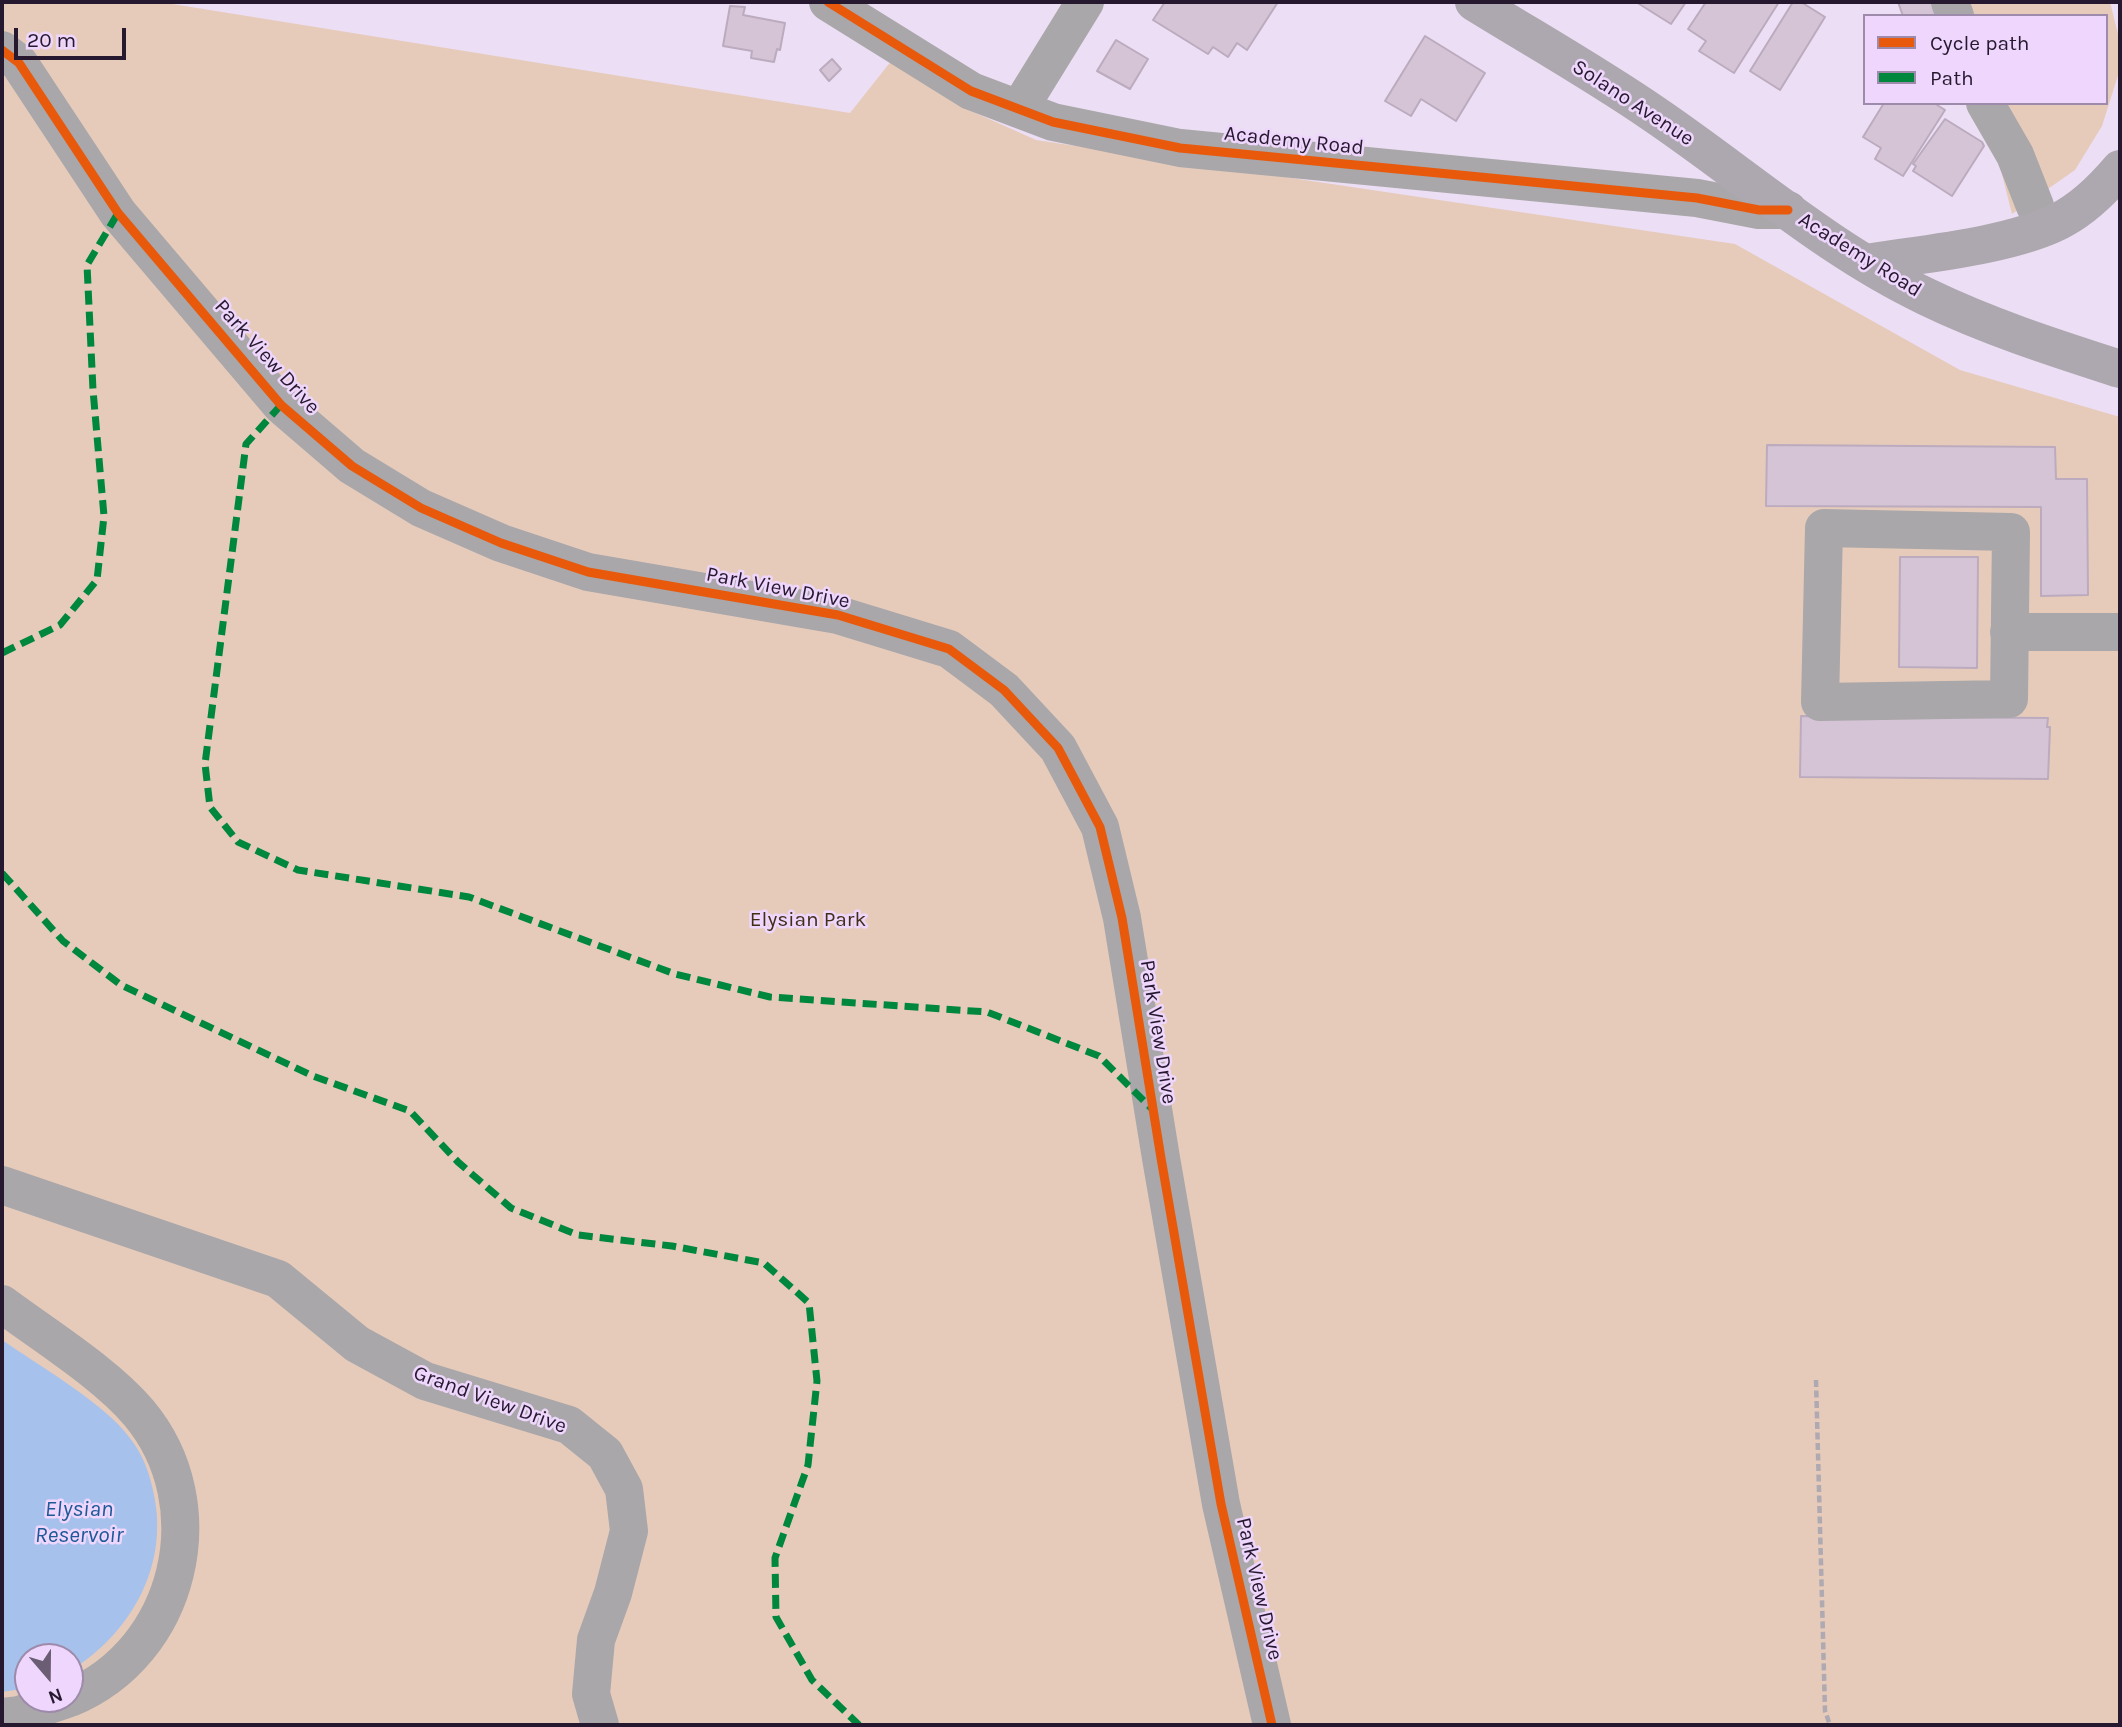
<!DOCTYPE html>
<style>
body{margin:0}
#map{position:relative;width:2122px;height:1727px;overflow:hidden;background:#ecdef4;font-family:Karla,sans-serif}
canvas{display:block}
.frame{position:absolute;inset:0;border:4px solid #26182f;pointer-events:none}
.legend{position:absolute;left:1863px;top:14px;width:245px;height:91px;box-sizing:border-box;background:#eed6fc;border:2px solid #9e8aaa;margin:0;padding:9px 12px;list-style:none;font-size:21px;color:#26182f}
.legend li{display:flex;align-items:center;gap:14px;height:35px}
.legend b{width:35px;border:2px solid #9e8aaa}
.north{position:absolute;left:14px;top:1643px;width:70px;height:70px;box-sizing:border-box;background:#eed6fc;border:2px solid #9e8aaa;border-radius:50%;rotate:160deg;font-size:19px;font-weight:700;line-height:28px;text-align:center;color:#26182f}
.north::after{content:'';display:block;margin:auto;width:24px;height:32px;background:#6b5d74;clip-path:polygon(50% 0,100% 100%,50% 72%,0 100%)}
.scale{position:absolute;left:14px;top:28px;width:112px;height:32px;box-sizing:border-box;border:4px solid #26182f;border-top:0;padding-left:9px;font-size:21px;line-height:24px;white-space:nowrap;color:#26182f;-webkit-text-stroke:5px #eed6fc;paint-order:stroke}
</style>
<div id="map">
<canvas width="2122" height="1727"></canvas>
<div class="frame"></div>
<ul class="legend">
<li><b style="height:9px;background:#e8590c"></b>Cycle path</li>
<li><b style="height:9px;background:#00873e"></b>Path</li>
</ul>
<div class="north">N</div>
<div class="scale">20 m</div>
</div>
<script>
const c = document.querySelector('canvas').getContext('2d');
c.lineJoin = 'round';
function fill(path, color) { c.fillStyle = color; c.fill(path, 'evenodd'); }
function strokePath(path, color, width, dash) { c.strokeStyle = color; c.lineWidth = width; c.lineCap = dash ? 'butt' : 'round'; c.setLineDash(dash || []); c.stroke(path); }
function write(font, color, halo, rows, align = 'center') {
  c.font = font + ' Karla,sans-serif'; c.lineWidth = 5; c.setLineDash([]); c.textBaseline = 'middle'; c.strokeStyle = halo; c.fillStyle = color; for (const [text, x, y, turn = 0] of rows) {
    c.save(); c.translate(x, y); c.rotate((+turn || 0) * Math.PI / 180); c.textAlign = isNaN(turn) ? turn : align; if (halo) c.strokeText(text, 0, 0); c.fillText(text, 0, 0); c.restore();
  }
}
fill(new Path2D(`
 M2,2H160L850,113L892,60L969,110L1036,140L1735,244L1960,370L2120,417V1725H2ZM28,1657H70V1699H28Z
 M1958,2H2110L2120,42V69L2102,126L2075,170L2012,214L1984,103H2106V16H1962Z`), '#e6cbbb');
fill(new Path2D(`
 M2,1340C38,1365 104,1403 129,1437C143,1454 150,1474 154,1495C169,1567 130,1634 70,1671V1657H28V1688L2,1692Z`), '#a6c1ec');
const building = new Path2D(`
 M1165,2H1278L1247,50L1237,43L1228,57L1213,47L1208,54L1153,20Z
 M1636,2H1686L1671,24Z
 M1706,2H1779L1734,73L1699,51L1706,41L1688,29Z
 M1793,2H1801L1825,17L1780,90L1750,71Z
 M1898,2H1933L1938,16H1903Z
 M730,6L745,7L743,15L785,23L780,50L777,49L774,62L751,58L752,51L723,46Z
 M1425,36L1485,73L1456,121L1421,99L1411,116L1385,101Z
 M1116,40L1148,59L1130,89L1097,71Z
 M832,59L841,69L829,81L820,70Z
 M1884,103H1934L1945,110L1903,176L1875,159L1881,148L1863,137Z
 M1945,119L1982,142L1984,146L1952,196L1913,171L1916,166L1913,164Z
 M1767,445L2055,447L2056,479H2087L2088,595L2041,596V507L1766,506Z
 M1900,557H1978L1977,668L1899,667Z
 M1801,716L2048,718L2047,727H2050L2048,779L1800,777Z`);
fill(building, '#d5c4d6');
strokePath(building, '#bcabbe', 2);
strokePath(new Path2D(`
 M1816,1380L1825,1711L1830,1725`), '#afa9b1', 4.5, [7, 3.5]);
strokePath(new Path2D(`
 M828,2L971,91L1053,122L1180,148L1697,198L1759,210H1788
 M1950,2L1955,16
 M2,50L19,63L118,213L281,405L352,466L421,508L501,543L588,572L838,615L949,649L1004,690L1058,748L1100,827L1122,918L1161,1158L1221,1504L1272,1725
 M1985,103L2015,155L2035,206
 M1019,109L1085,2
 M1824,528L2011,532L2009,699L1820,702Z
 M2009,632H2120
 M2,1185L278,1279L357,1344L425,1381L569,1425L605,1454L624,1489L629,1531L613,1593L596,1640L591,1694L600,1725
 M2,1304C45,1336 105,1373 139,1413C216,1505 181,1652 70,1698
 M2,1717L19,1715L67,1699`), '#a9a7a9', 38);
strokePath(new Path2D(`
 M1474,2C1534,39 1596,74 1654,114C1744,175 1828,250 1927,297C1989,327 2055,348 2120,369
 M1866,263C1922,254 2010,246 2059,221C2083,209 2103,189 2120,169`), '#ada8af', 38);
strokePath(new Path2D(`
 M281,405L246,444L205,764L210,807L238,842L298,870L469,897L675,974L770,997L987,1012L1099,1056L1151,1108
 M2,653L60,625L97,580L104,516L93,390L87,265L118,213
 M2,873L63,941L121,985L313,1076L410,1111L458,1162L511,1208L578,1235L672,1246L764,1263L809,1303L817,1381L808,1465L775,1558L776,1617L812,1680L859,1725`), '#00873e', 7, [14, 7]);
strokePath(new Path2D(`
 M828,2L971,91L1053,122L1180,148L1697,198L1759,210H1788
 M2,50L19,63L118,213L281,405L352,466L421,508L501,543L588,572L838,615L949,649L1004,690L1058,748L1100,827L1122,918L1161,1158L1221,1504L1272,1725`), '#e8590c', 9);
write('21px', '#26182f', '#eed6fc', [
 ["Solano Avenue",1633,103,33],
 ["Academy Road",1294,141,6],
 ["Academy Road",1860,255,32],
 ["Park View Drive",267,357,48],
 ["Park View Drive",778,588,11],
 ["Park View Drive",1158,1032,81],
 ["Grand View Drive",490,1400,20],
 ["Park View Drive",1259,1589,77]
]);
write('21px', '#412e15', '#eed6fc', [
 ["Elysian Park",808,920]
]);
write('italic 23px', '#1b5997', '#eed6fc', [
 ["Elysian",79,1509],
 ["Reservoir",79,1535]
]);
</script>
